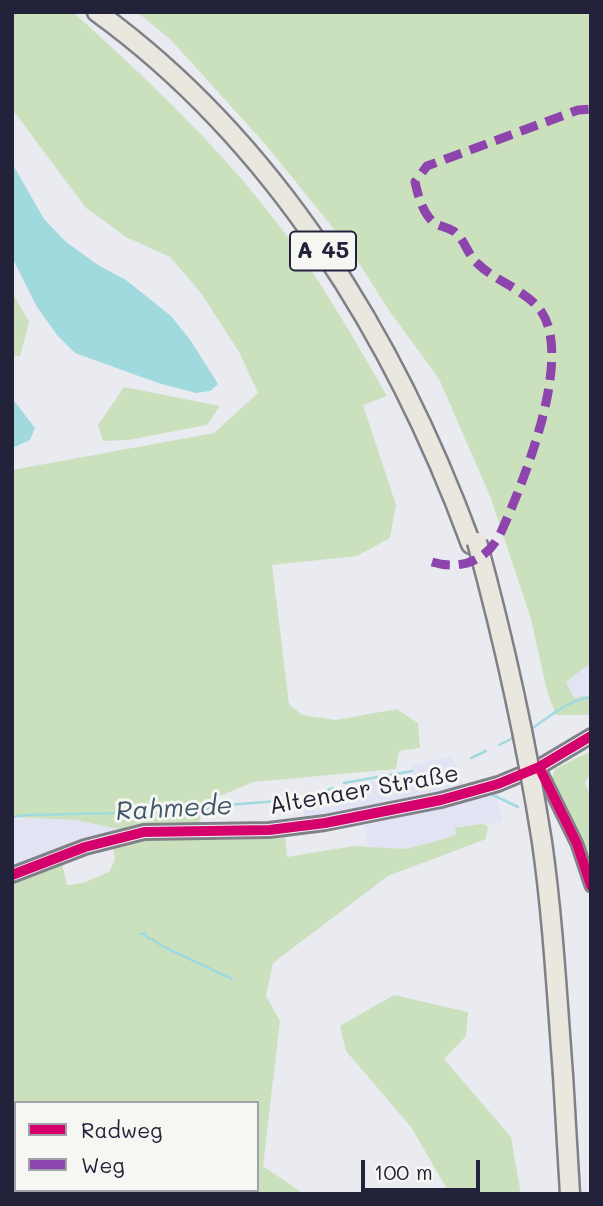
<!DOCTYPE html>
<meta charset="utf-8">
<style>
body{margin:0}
#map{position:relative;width:603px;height:1206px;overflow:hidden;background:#eaebf1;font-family:Mali,sans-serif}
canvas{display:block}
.frame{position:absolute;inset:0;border:14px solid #22223b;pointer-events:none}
.legend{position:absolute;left:14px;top:1101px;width:245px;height:91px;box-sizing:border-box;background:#f6f6f2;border:2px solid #a1a1a9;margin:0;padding:9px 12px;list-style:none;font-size:21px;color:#22223b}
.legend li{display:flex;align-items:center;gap:14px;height:35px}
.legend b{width:35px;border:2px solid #a1a1a9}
.scale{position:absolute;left:361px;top:1160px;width:119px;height:32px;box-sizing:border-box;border:4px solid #22223b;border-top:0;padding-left:9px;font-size:21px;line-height:24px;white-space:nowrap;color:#22223b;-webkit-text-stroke:5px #f6f6f2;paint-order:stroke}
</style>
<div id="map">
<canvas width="603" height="1206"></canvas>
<div class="frame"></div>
<ul class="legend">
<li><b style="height:9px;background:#d6006c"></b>Radweg</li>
<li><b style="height:9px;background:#8e44ad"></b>Weg</li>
</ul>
<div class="scale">100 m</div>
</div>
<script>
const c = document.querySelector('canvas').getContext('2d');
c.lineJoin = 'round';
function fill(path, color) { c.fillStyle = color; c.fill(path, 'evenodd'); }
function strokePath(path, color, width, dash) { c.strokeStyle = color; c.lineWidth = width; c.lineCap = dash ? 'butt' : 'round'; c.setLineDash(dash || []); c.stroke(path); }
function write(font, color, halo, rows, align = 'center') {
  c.font = font + ' Mali,sans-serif'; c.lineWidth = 6; c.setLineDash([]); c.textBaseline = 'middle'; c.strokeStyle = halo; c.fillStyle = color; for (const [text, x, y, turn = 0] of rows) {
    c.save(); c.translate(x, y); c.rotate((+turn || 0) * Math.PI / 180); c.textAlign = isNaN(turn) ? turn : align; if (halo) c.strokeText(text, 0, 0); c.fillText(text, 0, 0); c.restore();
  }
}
fill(new Path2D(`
 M591,663V695L574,698L566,682Z
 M452,756L464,786L346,813L304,819V801L352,785L412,773L411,765Z
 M497,793L502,822L455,829L456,834L451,837L406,849L368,847L364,825Z
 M31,818L75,820L119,829L12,868V820Z`), '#e2e4f4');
fill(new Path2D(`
 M12,12H73C147,79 221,148 281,228C321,280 354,339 387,396L363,405L396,505L390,538L357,556L272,565L289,704L302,715L336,720L397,709L418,723L420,748L399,751L396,769L253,782L204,803L199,823H159L119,829L75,820L12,817V470L214,433L258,393L239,352L201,293L170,257L126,237L86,208L12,109Z
 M137,12H591V663L566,682L574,698L591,695V715H556L547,691L531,619L490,496L439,379L388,309L350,249L266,145L171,40Z
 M12,292L29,322L20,356L12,355Z
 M124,387L220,406L207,425L128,440L103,441L98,425Z
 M591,751V773L585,783L591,796V870L576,829L551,780L555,769Z
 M481,824L488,826L486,839L388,876L273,963L266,996L280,1021L263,1166L304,1194H12V883L62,863L67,885L83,883L109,872L115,860L113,845L165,836L224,838L285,836L287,857L354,846L406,849L451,837L456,834L455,828ZM16,1103H257V1190H16Z
 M394,995L468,1012L466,1036L444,1059L511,1137L521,1194H455L448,1191L411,1127L346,1051L340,1026Z`), '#cbe1be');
fill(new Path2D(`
 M12,163L44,219L66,242L98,265L126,280L171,316L191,341L218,384L210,391L196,393L158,383L75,353L57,335L37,307L12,257Z
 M12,398L35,428L30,440L12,448Z`), '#a0dadf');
strokePath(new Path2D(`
 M530,730C550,716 567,701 591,697
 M499,745L515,737
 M471,758L486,751
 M344,783L412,771
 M493,795L518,807
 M12,817L27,815L118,813L156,809L203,810L226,805L305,799L333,788
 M140,934L145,933L147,938L152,939L162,946L232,979`), '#a0dadf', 2.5);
const minor = new Path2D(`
 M539,767L577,844L591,886`);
const secondary = new Path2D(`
 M12,875L85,847L144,832L269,830L325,823L441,800L498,784L539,767L591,736`);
const motorway = new Path2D(`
 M97,12C276,142 396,340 471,544
 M563,1075L570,1194`);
strokePath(minor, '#808188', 15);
strokePath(secondary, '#808188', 18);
strokePath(motorway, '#808188', 23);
strokePath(minor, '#f3f4f3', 10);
strokePath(secondary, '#f3f4f3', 12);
strokePath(motorway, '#eae7de', 18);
const motorwayBridge = new Path2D(`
 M477,542C504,641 526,740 542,842C553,919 557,997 563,1075`);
strokePath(motorwayBridge, '#808188', 23, []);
strokePath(motorwayBridge, '#eae7de', 18);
strokePath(new Path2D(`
 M432,562C462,571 489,560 502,530C523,483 574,358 541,311C526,290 495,281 477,263C468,255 465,241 456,233C450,227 438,227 432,221C422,211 418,195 415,182L427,166L578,110L591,109`), '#8e44ad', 9, [18, 9]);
strokePath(new Path2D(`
 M539,767L577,844L591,886
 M12,875L85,847L144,832L269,830L325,823L441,800L498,784L539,767L591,736`), '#d6006c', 10);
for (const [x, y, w] of [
 [323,251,66]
]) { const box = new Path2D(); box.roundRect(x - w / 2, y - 19.5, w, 39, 5); c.fillStyle = '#f6f6f2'; c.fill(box); strokePath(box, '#22223b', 2); }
write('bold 23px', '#22223b', null, [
 ["A 45",323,251]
]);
write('24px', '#22223b', '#f6f6f2', [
 ["Altenaer Straße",364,790,-10]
]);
write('italic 26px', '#3e576a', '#f6f6f2', [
 ["Rahmede",174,809,-3]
]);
</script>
